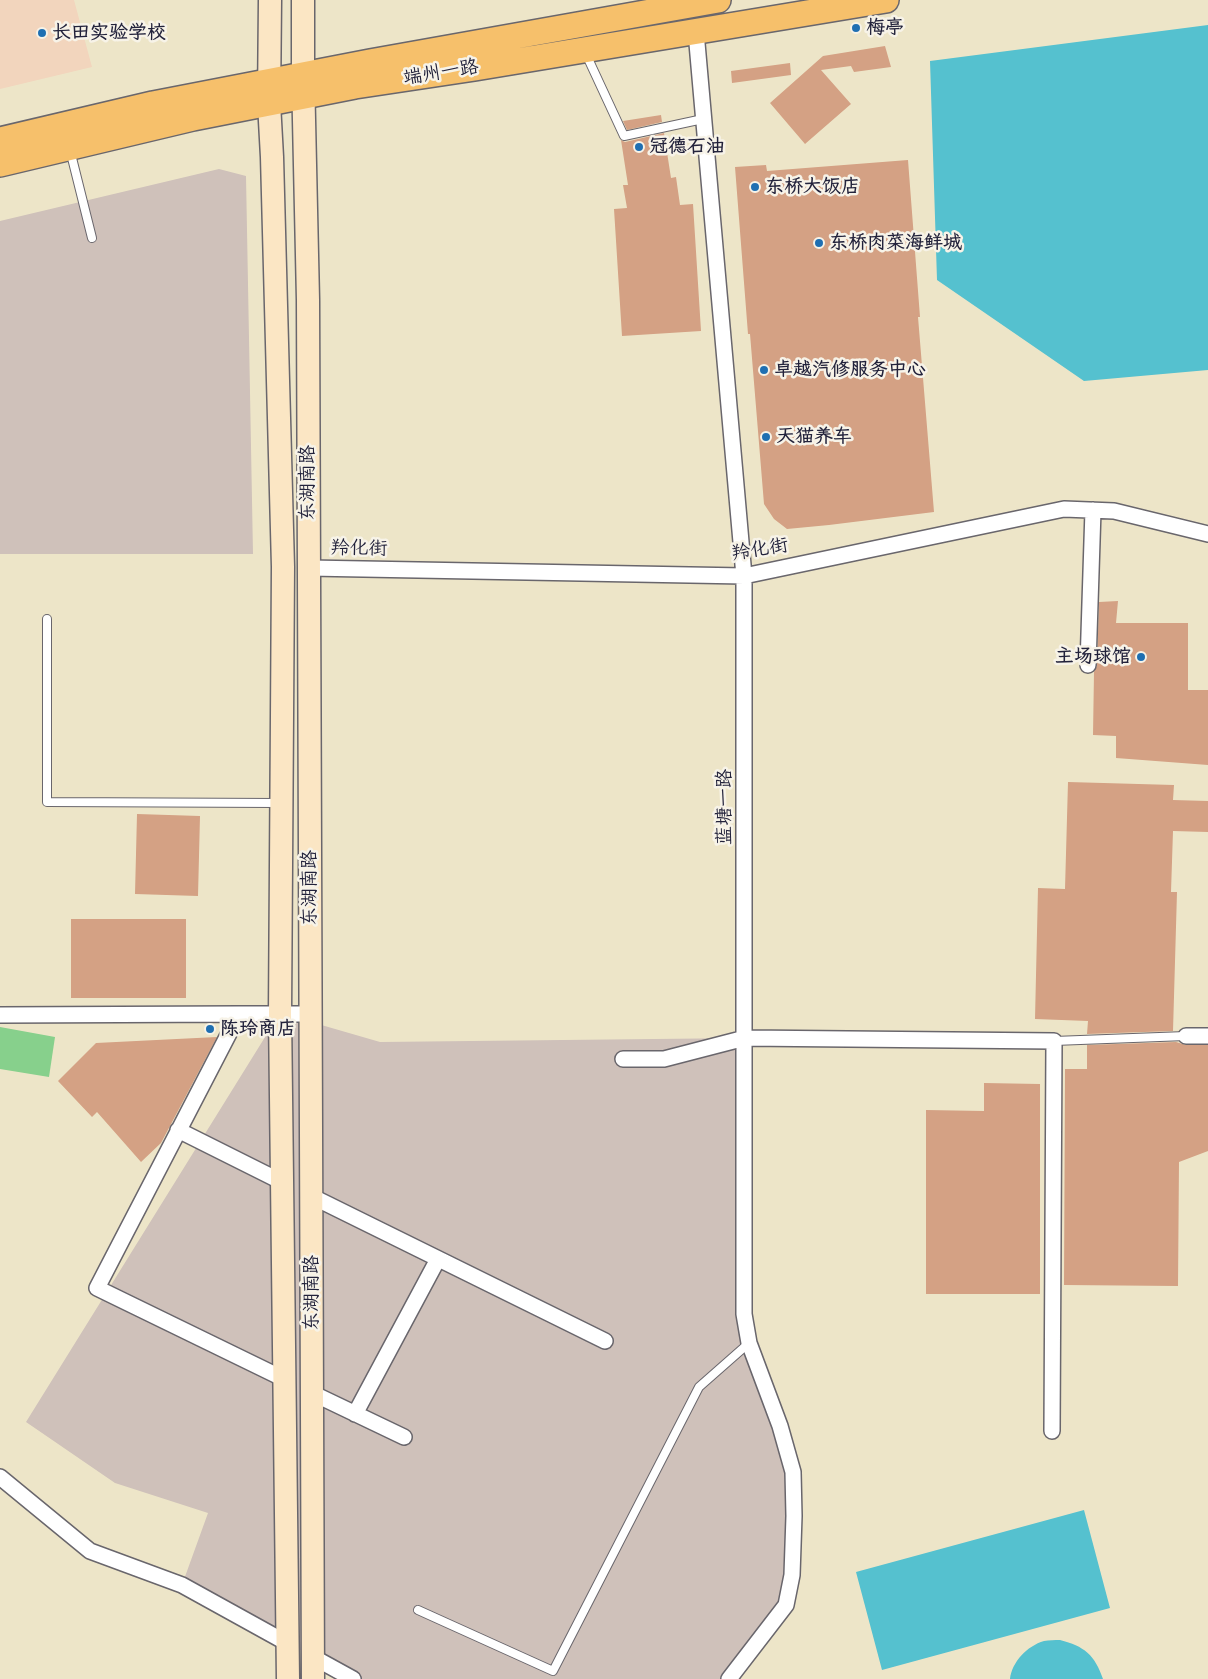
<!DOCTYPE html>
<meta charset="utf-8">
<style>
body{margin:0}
canvas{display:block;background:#ede5c8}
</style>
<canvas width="1208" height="1679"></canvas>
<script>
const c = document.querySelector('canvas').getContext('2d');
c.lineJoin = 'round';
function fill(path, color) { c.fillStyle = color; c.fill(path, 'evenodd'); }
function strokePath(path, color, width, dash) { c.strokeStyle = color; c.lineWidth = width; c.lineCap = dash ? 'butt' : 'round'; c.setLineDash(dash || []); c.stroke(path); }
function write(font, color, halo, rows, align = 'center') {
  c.font = font + ' Itim,"LXGW WenKai TC",sans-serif'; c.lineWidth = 5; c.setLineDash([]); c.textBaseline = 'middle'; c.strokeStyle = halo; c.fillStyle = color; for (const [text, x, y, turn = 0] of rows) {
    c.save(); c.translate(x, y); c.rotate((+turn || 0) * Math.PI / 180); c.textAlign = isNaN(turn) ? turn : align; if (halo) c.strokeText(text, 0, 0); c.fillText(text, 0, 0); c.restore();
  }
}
fill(new Path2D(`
 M0,0H74L92,67L0,89Z`), '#f2d5bd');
fill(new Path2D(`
 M219,169L246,176L253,554H0V221Z
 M280,1013L380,1042L745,1038L744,1314L793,1472L786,1605L729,1679H353L182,1585L208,1513L115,1483L26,1422Z`), '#cfc1ba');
fill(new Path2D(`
 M0,1027L55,1037L49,1077L0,1069Z`), '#87d08c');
fill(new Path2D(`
 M1208,25V370L1084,381L937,280L930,61Z
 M1084,1510L1110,1608L882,1670L856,1572Z
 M1060,1640C1084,1646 1095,1655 1103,1679H1010C1012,1662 1027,1646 1044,1641C1049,1640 1055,1640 1060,1640Z`), '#55c1cf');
fill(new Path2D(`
 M885,46L891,67L854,72L851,66L821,70L851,104L805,144L770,103L823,56Z
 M790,63L791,75L732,83L731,71Z
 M661,115L662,122L627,130L623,121Z
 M664,133L671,178L676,177L680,205L693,204L701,331L622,336L614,209L627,208L623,185H628L621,140L625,142Z
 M908,160L920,317H918L934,512L829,525L787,529L774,519L764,504L750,334H748L735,167L766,165L767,171Z
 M1118,601L1116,623H1188V690H1208V765L1116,758V736L1093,735L1094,672L1097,665L1099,602Z
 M1068,782L1174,785L1173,800L1208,801V832L1173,831L1171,892H1177L1173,1031L1087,1034L1088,1021L1035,1019L1038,888L1065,889Z
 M137,814L200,816L198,896L135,894Z
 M71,919H186V998H71Z
 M217,1037L161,1143L141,1162L97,1112L92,1117L58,1081L96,1043Z
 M1176,1042L1186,1045H1208V1151L1179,1162L1178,1286L1064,1285L1065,1069H1087V1045Z
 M984,1083L1040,1084V1294H926V1110L984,1111Z`), '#d4a184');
const lane = new Path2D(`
 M585,52L624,136L703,119
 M70,150L92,238
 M47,619V802L279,803
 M1054,1041L1186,1036
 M418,1610L553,1671L699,1387L749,1343`);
const street = new Path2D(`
 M696,32L744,576V1314L749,1343L780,1426L793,1472L794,1516L792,1575L786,1605L729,1679
 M309,568L744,576L1064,509L1114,511L1208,534
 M1088,665L1093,510
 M0,1015L239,1014
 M1186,1036H1208
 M623,1059H664L745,1038L1054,1041L1052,1431
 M178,1130L282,1182
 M311,1196L605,1341
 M284,1379L97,1288L239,1014H310
 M312,1393L404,1437
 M355,1414L438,1259
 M0,1477L90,1551L182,1585L287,1643
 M313,1657L353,1679`);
const secondary = new Path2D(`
 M270,0L269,103L272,157L283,567L280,1013L288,1679
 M303,0V75L308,300L313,1679`);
const primary = new Path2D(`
 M0,140L153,104L370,62L718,0
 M0,164L193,118L355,86L475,68L886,0`);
strokePath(lane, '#69666c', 10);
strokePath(street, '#69666c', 18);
strokePath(secondary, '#69666c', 25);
strokePath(primary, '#69666c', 28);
strokePath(lane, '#fff', 8);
strokePath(street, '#fff', 15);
strokePath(secondary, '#fbe6c4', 22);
strokePath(primary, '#f6c06b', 25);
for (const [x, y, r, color] of [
 [856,28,5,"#1f6fb2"],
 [42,33,5,"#1f6fb2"],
 [639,147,5,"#1f6fb2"],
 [755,187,5,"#1f6fb2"],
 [819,243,5,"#1f6fb2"],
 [764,370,5,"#1f6fb2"],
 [766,437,5,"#1f6fb2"],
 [1141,657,5,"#1f6fb2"],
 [210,1029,5,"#1f6fb2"]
]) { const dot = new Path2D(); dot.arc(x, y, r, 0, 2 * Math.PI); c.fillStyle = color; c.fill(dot); strokePath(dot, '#f7f3e8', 2); }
write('bold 19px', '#22223b', '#f7f3e8', [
 ["梅亭",866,28],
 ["长田实验学校",52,33],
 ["冠德石油",649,147],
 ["东桥大饭店",765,187],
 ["东桥肉菜海鲜城",829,243],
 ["卓越汽修服务中心",774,370],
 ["天猫养车",776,437],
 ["主场球馆",1131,657,"right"],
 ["陈玲商店",220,1029]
], 'left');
write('19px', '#22223b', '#f7f3e8', [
 ["端州一路",441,73,-9],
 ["东湖南路",308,483,-90],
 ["羚化街",359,549,1],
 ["羚化街",760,550,-9],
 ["蓝塘一路",725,807,-90],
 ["东湖南路",310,888,-90],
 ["东湖南路",312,1293,-90]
]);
</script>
